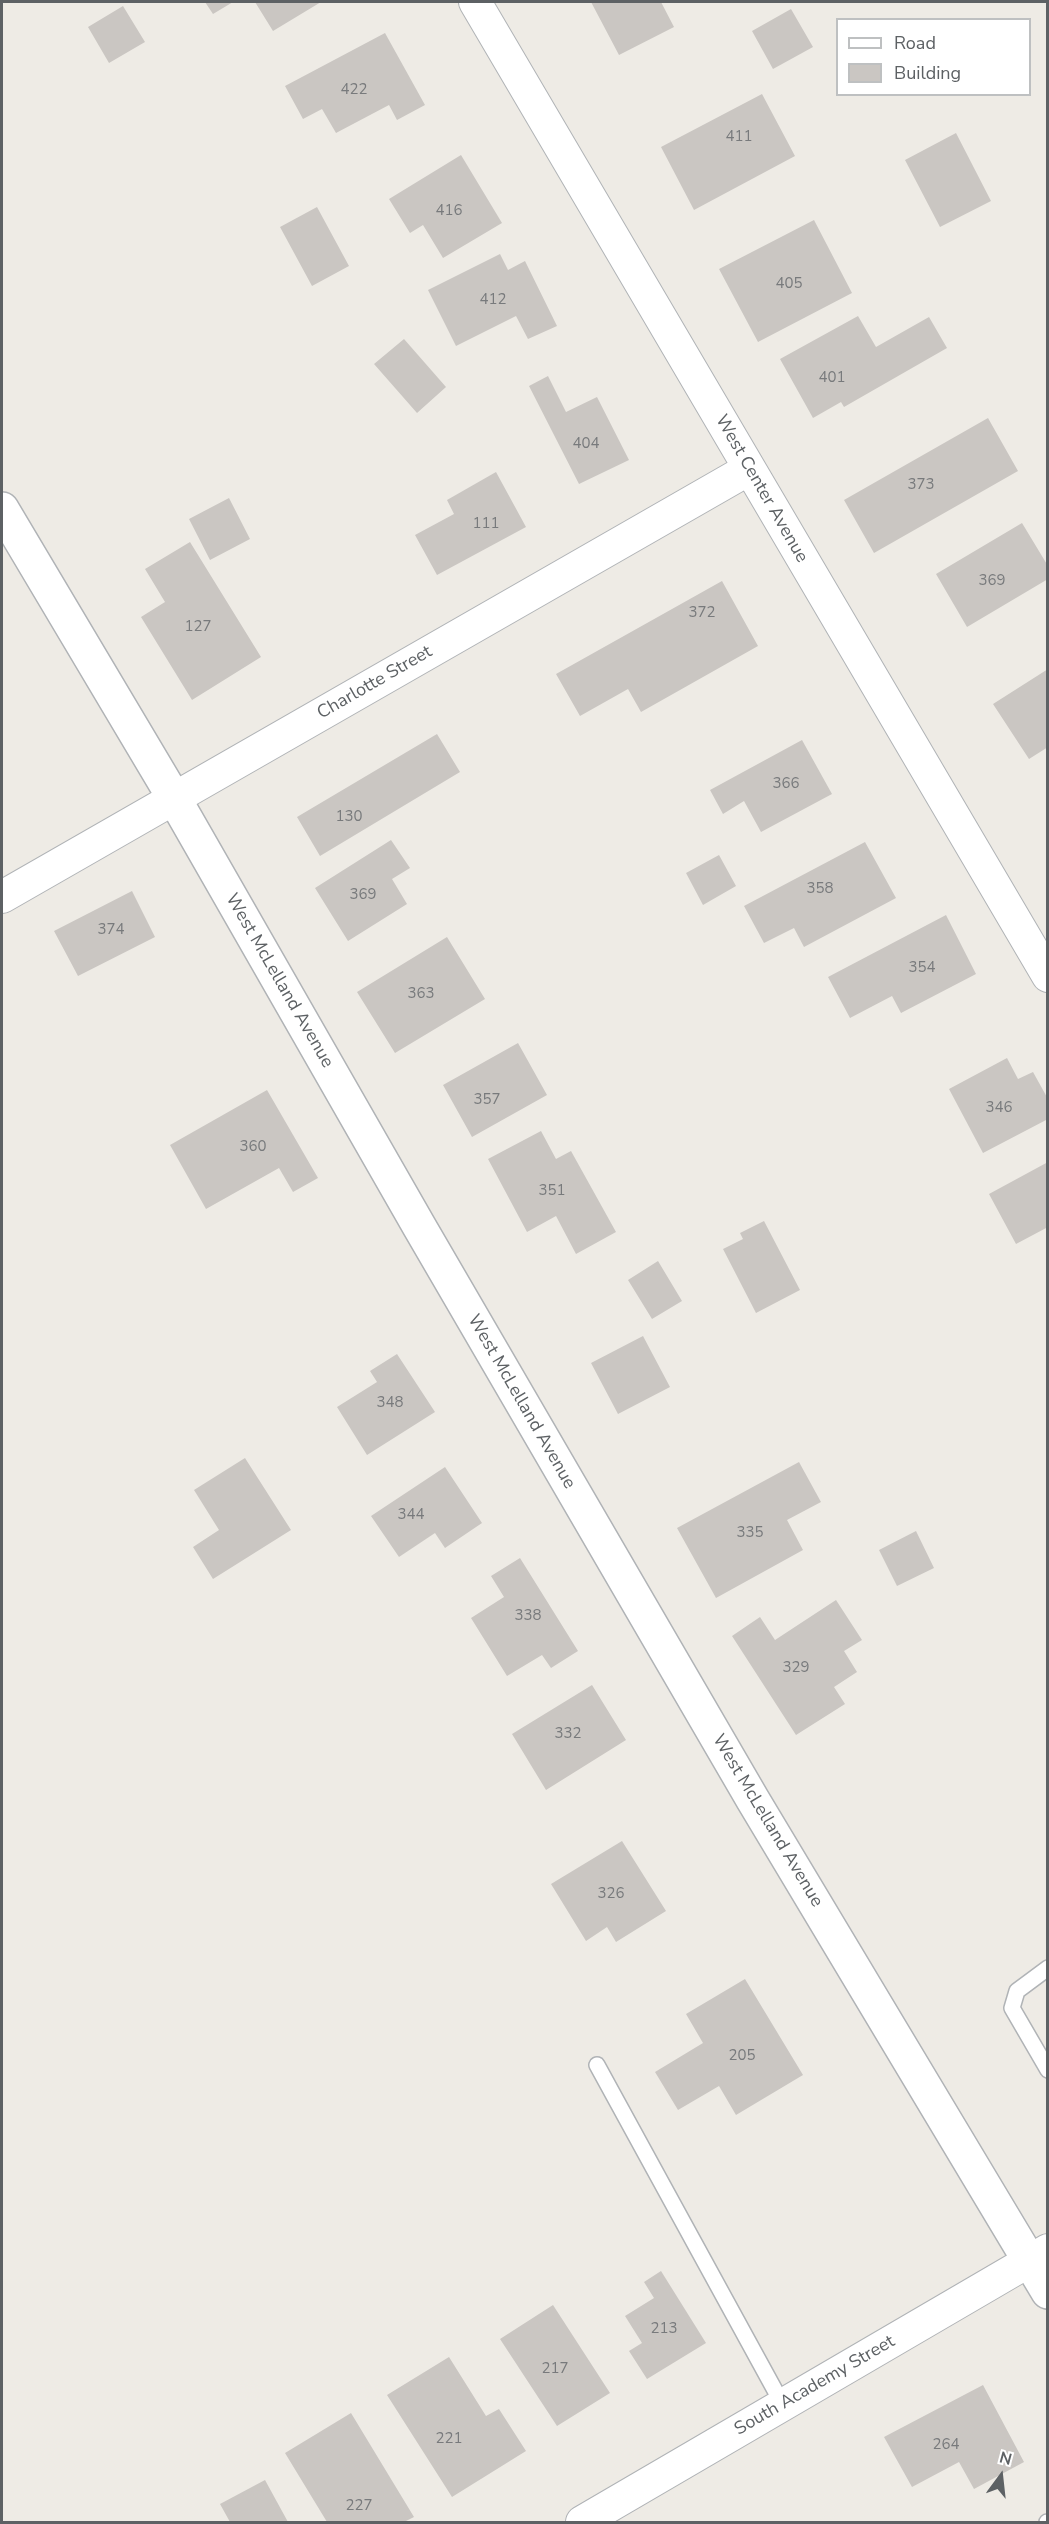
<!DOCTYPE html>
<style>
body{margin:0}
#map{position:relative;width:1049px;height:2524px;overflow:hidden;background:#eeebe5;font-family:"Nunito Sans",sans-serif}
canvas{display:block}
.frame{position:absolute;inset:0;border:3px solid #5d6164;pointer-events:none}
.legend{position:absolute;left:836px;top:18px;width:195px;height:78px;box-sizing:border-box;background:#fff;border:2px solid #bec0c1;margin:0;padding:8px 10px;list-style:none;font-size:18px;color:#5d6164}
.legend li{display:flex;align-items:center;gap:12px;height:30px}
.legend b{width:30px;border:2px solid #bec0c1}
.north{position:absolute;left:971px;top:2446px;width:60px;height:60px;-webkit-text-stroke:4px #fff;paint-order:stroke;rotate:15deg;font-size:16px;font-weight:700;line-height:24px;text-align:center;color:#5d6164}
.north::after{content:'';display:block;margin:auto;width:21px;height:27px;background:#5d6164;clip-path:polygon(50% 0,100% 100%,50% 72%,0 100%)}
</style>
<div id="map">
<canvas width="1049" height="2524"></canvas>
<div class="frame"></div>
<ul class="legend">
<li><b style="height:8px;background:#fff"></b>Road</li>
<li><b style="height:16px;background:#cac6c2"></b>Building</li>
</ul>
<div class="north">N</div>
</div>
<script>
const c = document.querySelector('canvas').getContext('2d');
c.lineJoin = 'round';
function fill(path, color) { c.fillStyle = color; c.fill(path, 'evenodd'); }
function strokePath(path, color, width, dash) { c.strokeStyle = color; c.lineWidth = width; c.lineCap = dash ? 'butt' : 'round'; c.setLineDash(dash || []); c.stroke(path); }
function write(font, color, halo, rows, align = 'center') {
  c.font = font + ' "Nunito Sans",sans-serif'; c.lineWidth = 4.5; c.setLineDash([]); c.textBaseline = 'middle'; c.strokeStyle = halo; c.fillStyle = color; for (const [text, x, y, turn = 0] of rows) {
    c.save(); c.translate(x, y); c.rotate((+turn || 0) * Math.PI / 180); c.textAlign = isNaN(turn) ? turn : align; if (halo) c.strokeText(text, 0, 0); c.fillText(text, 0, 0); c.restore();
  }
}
fill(new Path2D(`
 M205,2H233L213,14Z
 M255,2H321L273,31Z
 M591,2H661L674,27L619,55Z
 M123,6L145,42L109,63L88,27Z
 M791,9L813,47L773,69L752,31Z
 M385,33L425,105L397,120L389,105L336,133L322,109L303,119L285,86Z
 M762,94L795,156L694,210L661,147Z
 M956,133L991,201L940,227L905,160Z
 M461,155L502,223L443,258L423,225L410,233L389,199Z
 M317,207L349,266L312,286L280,227Z
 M814,220L852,293L758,342L719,269Z
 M500,254L508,270L525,261L557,326L528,339L516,316L456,346L428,290Z
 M858,316L876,347L929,317L947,348L844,407L841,402L813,418L780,359Z
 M404,339L446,387L417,413L374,364Z
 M548,376L566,412L597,397L629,460L579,484L529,386Z
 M988,418L1018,471L874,553L844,500Z
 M496,472L526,527L437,575L415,535L454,514L447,500Z
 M229,498L250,539L210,560L189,519Z
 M1022,523L1048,566V579L967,627L936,574Z
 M190,542L261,657L192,700L141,617L165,602L145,569Z
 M722,581L758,646L641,712L628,689L580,716L556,674Z
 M1048,669V747L1029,759L993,704Z
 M437,734L460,772L320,856L297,817Z
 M802,740L832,794L761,832L744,801L723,814L710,790Z
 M391,840L410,868L392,879L407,904L348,941L315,888Z
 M865,842L896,898L804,947L794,928L764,943L744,906Z
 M719,855L736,886L703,905L686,873Z
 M132,891L155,937L78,976L54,931Z
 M946,915L976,974L901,1013L892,996L850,1018L828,977Z
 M447,937L485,999L395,1053L357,992Z
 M518,1043L547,1095L472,1137L443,1085Z
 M1007,1058L1018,1079L1033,1072L1048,1099V1119L983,1153L949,1089Z
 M267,1090L318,1178L293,1192L279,1168L206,1209L170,1145Z
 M541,1131L556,1159L571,1151L616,1232L576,1254L556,1216L527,1232L488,1159Z
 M1048,1162V1227L1016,1244L989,1194Z
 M764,1221L800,1290L756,1313L723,1249L743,1239L740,1233Z
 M658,1261L682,1301L652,1319L628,1280Z
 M643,1336L670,1387L618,1414L591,1363Z
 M397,1354L435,1412L367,1455L337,1407L377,1382L370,1371Z
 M245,1458L291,1530L213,1579L193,1547L219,1530L194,1490Z
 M799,1462L821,1502L787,1520L803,1550L716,1598L677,1528Z
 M445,1467L482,1523L445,1548L435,1533L399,1557L371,1516Z
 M916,1531L934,1568L897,1586L879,1550Z
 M520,1558L578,1651L551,1668L542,1655L507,1676L471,1618L504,1597L491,1576Z
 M836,1600L862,1640L844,1651L857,1672L834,1687L845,1704L796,1735L732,1636L760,1617L775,1640Z
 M592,1685L626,1740L546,1790L512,1734Z
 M622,1841L666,1911L616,1942L607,1927L586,1941L551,1884Z
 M745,1979L803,2075L736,2115L719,2086L678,2110L655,2072L703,2043L686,2014Z
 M661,2271L706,2343L647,2379L629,2351L642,2343L625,2316L654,2298L644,2282Z
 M553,2305L610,2393L557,2426L500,2339Z
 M449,2357L486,2416L499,2409L526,2451L452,2497L387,2395Z
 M983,2385L1024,2462L974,2489L959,2462L912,2487L884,2437Z
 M351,2413L414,2517L404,2522H327L285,2453Z
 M265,2480L288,2522H230L220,2504Z`), '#cac6c2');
const service = new Path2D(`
 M1048,1968L1017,1991L1012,2008L1048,2070
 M597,2065L783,2405
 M1047,2522H1048`);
const minor = new Path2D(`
 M475,2L1048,976
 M2,897L749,469
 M582,2522L1048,2250`);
const tertiary = new Path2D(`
 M2,509L174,798L419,1226L753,1800L1048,2292`);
strokePath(service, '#b0b3b6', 18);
strokePath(minor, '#b0b3b6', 34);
strokePath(tertiary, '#b0b3b6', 36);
strokePath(service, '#fff', 15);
strokePath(minor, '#fff', 32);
strokePath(tertiary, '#fff', 33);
write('15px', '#787a7c', null, [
 ["422",354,90],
 ["411",739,137],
 ["416",449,211],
 ["405",789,284],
 ["412",493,300],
 ["401",832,378],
 ["404",586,444],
 ["373",921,485],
 ["111",486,524],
 ["369",992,581],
 ["372",702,613],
 ["127",198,627],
 ["366",786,784],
 ["130",349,817],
 ["358",820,889],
 ["369",363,895],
 ["374",111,930],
 ["354",922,968],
 ["363",421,994],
 ["357",487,1100],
 ["346",999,1108],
 ["360",253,1147],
 ["351",552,1191],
 ["348",390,1403],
 ["344",411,1515],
 ["335",750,1533],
 ["338",528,1616],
 ["329",796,1668],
 ["332",568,1734],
 ["326",611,1894],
 ["205",742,2056],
 ["213",664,2329],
 ["217",555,2369],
 ["221",449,2439],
 ["264",946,2445],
 ["227",359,2506]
]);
write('18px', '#5d6164', '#fff', [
 ["West Center Avenue",761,489,60],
 ["Charlotte Street",375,683,-30],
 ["West McLelland Avenue",279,981,60],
 ["West McLelland Avenue",521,1402,60],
 ["West McLelland Avenue",767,1821,59],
 ["South Academy Street",815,2386,-30]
]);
</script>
